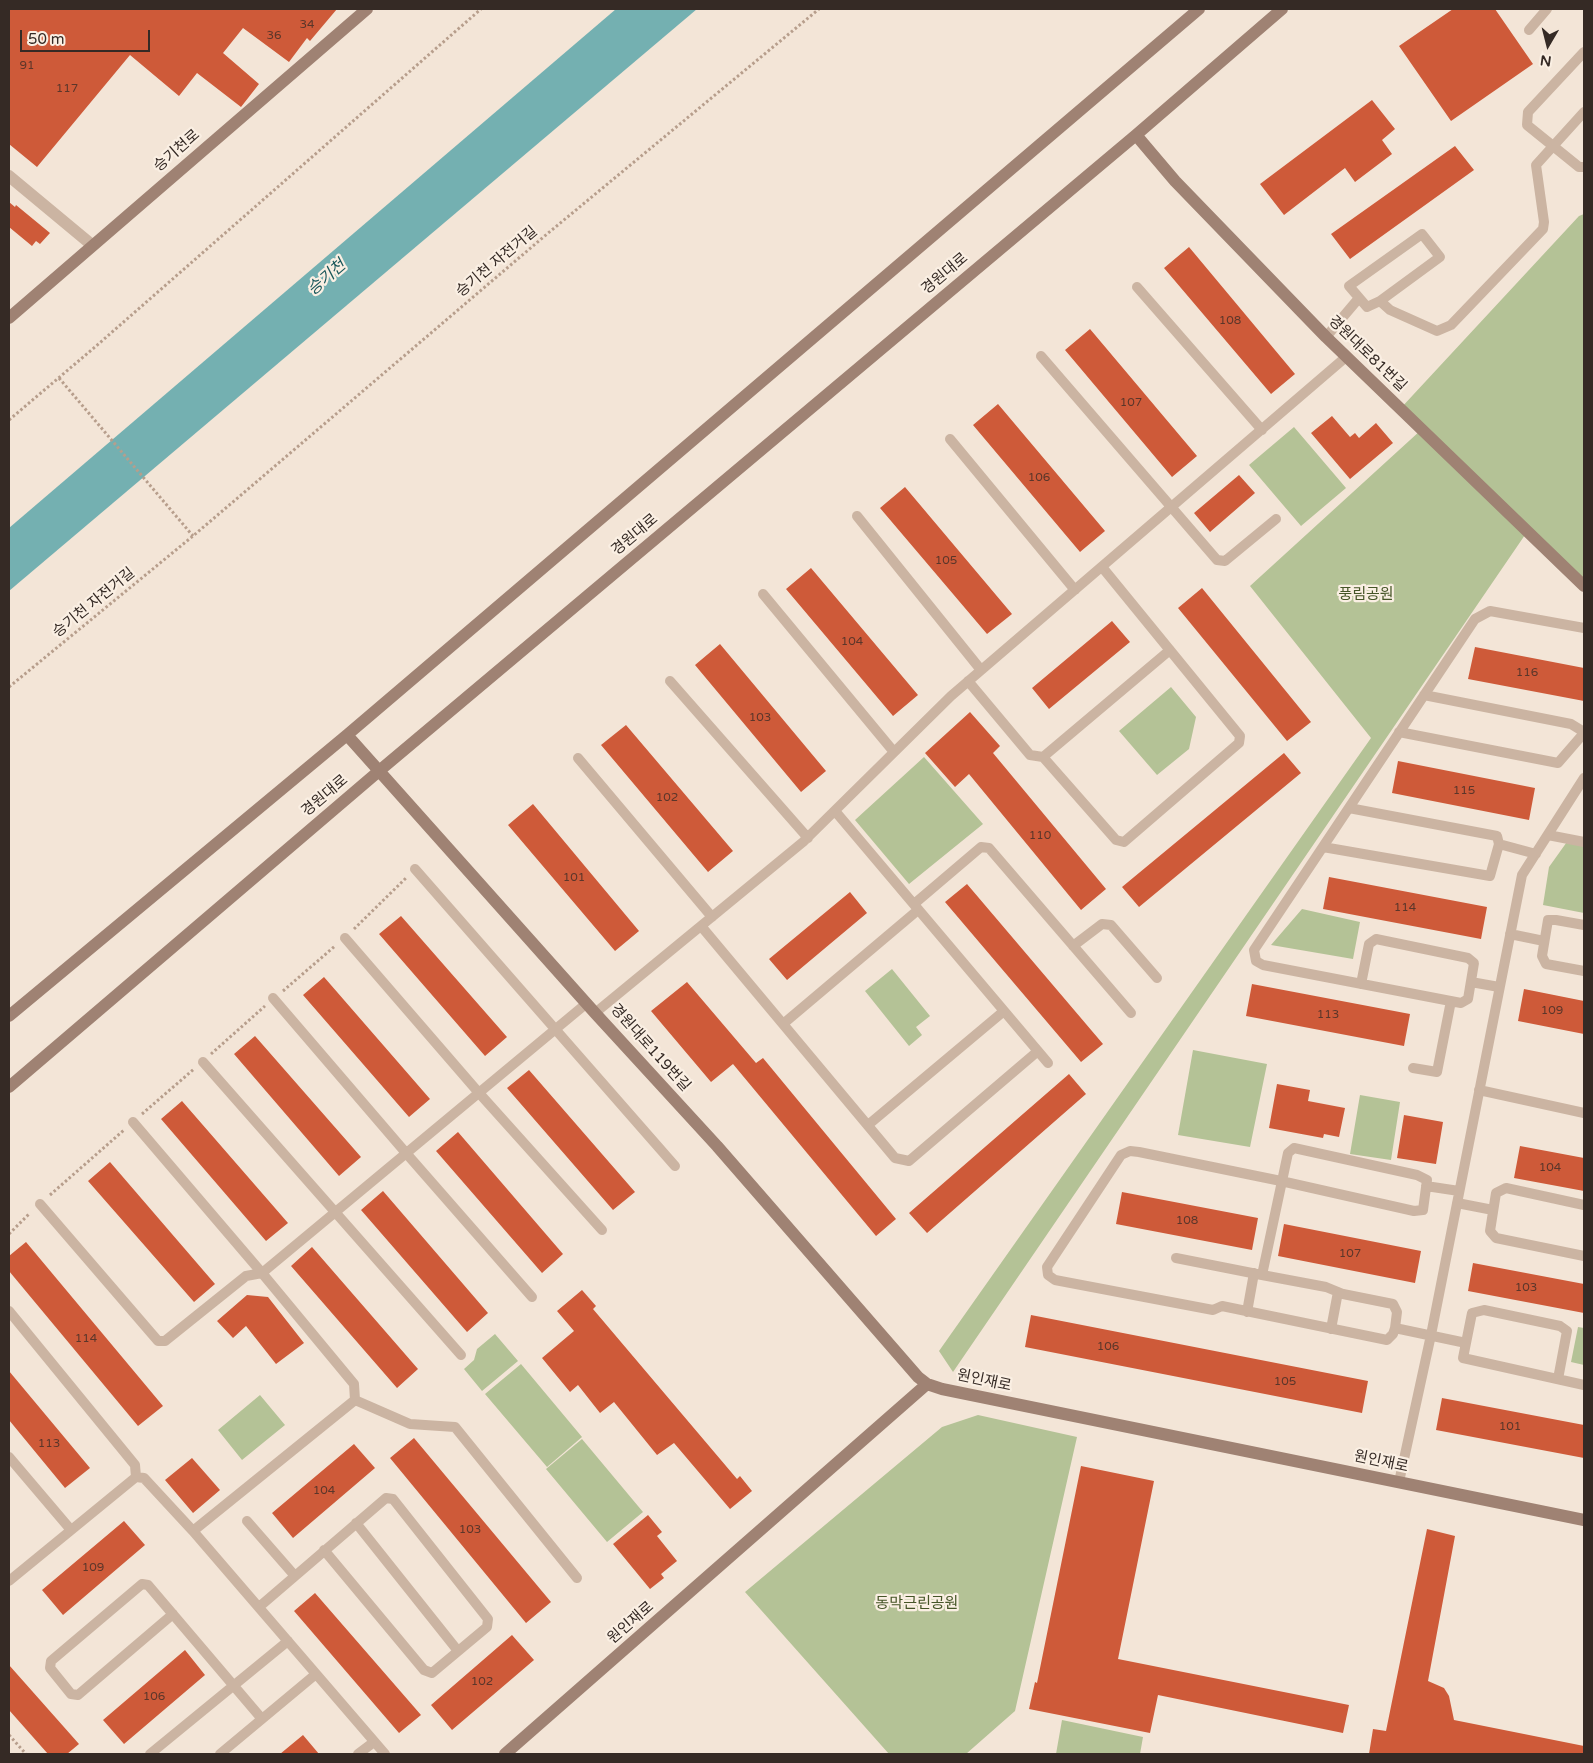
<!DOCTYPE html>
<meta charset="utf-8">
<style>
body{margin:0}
#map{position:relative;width:1593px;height:1763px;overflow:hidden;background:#f3e5d7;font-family:"Varela Round",sans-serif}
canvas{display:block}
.frame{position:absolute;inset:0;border:10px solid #352a25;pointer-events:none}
.north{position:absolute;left:1523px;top:20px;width:50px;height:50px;-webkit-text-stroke:4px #faefe3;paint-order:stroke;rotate:188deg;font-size:14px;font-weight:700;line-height:20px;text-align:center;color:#352a25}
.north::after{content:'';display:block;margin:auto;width:18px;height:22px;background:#352a25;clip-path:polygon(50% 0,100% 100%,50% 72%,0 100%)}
.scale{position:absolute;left:20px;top:30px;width:130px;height:22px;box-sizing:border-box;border:2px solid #352a25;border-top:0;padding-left:6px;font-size:15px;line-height:18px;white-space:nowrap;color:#352a25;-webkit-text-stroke:4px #faefe3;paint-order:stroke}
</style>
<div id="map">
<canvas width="1593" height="1763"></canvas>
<div class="frame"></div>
<div class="north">N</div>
<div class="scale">50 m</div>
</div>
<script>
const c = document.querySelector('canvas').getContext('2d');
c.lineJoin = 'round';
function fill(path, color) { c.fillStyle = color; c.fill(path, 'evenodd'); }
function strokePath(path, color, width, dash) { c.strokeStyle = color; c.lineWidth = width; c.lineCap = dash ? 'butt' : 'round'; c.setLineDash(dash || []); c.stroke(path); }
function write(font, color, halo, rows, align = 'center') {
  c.font = font + ' "Varela Round","Noto Sans KR",sans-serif'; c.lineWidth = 4.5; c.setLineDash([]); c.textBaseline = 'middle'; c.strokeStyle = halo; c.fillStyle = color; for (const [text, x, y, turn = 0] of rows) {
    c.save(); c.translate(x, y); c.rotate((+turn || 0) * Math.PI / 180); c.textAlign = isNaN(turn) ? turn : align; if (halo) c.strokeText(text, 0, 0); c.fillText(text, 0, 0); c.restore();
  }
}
fill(new Path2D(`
 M1584,214V585L1527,532L953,1372L939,1351L1371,738L1250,586L1421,430L1400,409L1579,216Z
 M1294,427L1346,488L1301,526L1249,465Z
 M1171,687L1196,717L1189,749L1157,775L1119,731Z
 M924,757L983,824L909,884L855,820Z
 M1569,839L1584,842V913L1543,905L1549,867Z
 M1302,909L1360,922L1353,959L1271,945Z
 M892,969L930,1016L916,1027L922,1035L909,1046L865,991Z
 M1193,1050L1267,1064L1250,1147L1178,1135Z
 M1360,1095L1400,1102L1391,1160L1350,1154Z
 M1578,1327L1584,1328V1365L1571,1362Z
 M495,1334L518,1361L482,1391L464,1369L474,1360L477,1349Z
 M521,1364L582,1437L547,1467L485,1394Z
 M260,1395L285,1425L242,1460L218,1430Z
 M978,1415L1077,1437L1015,1711L966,1754H889L745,1592L942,1427Z
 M582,1439L643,1512L607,1542L546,1469Z
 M1062,1720L1143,1737L1140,1754H1056Z`), '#b4c296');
fill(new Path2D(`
 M616,9H697L9,591V528Z`), '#74b0b1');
fill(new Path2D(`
 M9,9H337L310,41L307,38L289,62L243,28L223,53L259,84L241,107L197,73L179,96L130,55L37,167L9,144Z
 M1453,9H1495L1533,64L1451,121L1399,46Z
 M1372,100L1395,129L1382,140L1392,154L1355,182L1345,168L1284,215L1260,184Z
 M1455,146L1474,170L1350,259L1331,234Z
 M9,202L15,207L16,205L50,233L40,244L36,241L32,246L9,227Z
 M1189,247L1295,374L1271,394L1164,268Z
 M1090,329L1197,456L1172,477L1065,350Z
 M998,404L1105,531L1080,552L973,425Z
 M1332,416L1350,437L1355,433L1359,438L1376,423L1393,443L1350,479L1311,433Z
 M1239,475L1255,493L1210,532L1194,513Z
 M905,487L1012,614L987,634L880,508Z
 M811,568L918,695L893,716L786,589Z
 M1202,588L1311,722L1287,741L1178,608Z
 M1112,621L1130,642L1049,709L1032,688Z
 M720,644L826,771L801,792L695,665Z
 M1475,647L1584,668V701L1468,679Z
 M970,712L1000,746L993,753L1106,889L1081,910L969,774L955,787L925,753Z
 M626,725L733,851L708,872L601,745Z
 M1284,753L1301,773L1139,907L1122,887Z
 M1398,761L1535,788L1529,820L1392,793Z
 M533,804L639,931L615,951L508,825Z
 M1329,877L1487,907L1481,939L1323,909Z
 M967,884L1103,1044L1081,1062L945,902Z
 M850,892L867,913L787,980L769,959Z
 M401,916L507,1037L485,1056L379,934Z
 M324,977L430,1099L409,1117L303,995Z
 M687,982L756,1063L763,1058L896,1219L876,1236L733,1064L711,1082L651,1011Z
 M1252,984L1410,1014L1404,1046L1246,1016Z
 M1524,989L1584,1001V1034L1518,1021Z
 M255,1036L361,1157L339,1176L234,1054Z
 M529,1070L635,1192L613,1210L507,1088Z
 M1069,1074L1086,1094L927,1233L909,1213Z
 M1277,1084L1310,1090L1308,1101L1345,1108L1339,1137L1324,1134L1323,1138L1269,1128Z
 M182,1101L288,1223L266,1241L161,1119Z
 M1404,1115L1443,1122L1436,1164L1397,1158Z
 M458,1132L563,1254L542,1273L436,1151Z
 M1520,1146L1584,1158V1191L1514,1178Z
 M110,1162L215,1284L194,1302L88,1181Z
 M383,1191L488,1313L467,1332L361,1210Z
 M1122,1192L1258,1218L1252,1250L1116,1224Z
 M1284,1224L1421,1251L1415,1283L1278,1256Z
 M26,1242L163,1406L138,1426L9,1271V1256Z
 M312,1247L418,1369L397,1388L291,1266Z
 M1473,1263L1584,1284V1313L1468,1291Z
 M582,1290L596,1306L593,1309L737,1479L740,1476L752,1491L730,1509L674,1443L657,1455L614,1402L600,1413L578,1385L570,1392L542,1358L574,1331L557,1311Z
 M247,1295L268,1297L304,1343L276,1364L246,1326L233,1338L217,1321Z
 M1031,1315L1368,1381L1362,1413L1025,1347Z
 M9,1371L90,1468L65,1488L9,1420Z
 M1442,1398L1584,1425V1458L1436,1430Z
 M414,1438L551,1602L526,1623L390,1458Z
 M354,1444L375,1468L293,1538L272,1513Z
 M192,1458L220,1490L193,1513L165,1480Z
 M1081,1466L1154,1481L1118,1659L1349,1705L1343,1733L1158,1695L1150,1733L1029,1709L1035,1682L1037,1683Z
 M648,1515L662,1532L657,1536L677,1561L661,1574L664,1578L650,1589L613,1544Z
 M124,1521L145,1545L63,1615L42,1590Z
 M1427,1529L1455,1536L1428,1681L1444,1688L1449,1696L1454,1720L1584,1746V1754H1369L1373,1729L1386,1731Z
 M315,1593L421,1715L399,1733L294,1611Z
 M512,1635L534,1660L452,1730L431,1705Z
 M185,1650L205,1675L124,1744L103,1720Z
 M9,1665L79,1744L67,1754H48L9,1710Z
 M303,1735L319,1754H280Z`), '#ce5a39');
strokePath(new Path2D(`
 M59,378L193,536
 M9,420L95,347L481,9
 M9,687L193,536L547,234L819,9
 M354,929L407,877
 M283,991L335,946
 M211,1054L265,1006
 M142,1114L194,1069
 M50,1195L124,1130
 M9,1234L30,1213
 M9,1735L26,1754`), '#b79e8c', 3, [2.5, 2.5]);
strokePath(new Path2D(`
 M1529,30L1547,9
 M1584,52L1528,112L1527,125L1579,167H1584
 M1422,234L1440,257L1380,301L1367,307L1349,286Z
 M1137,287L1262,430
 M1380,301L1390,310L1437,331L1451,325L1543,229L1544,222L1536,165L1584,112
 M1326,337L1359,298
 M1041,356L1217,560L1225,561L1276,519
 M950,439L1075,590
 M857,516L981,670
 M763,594L894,752
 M670,681L808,838
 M968,681L1030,755L1043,757L1170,650
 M1424,695L1571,724L1584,732
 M1399,732L1558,763L1584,733
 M1043,757L1116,840L1124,842L1239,743L1240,736L1102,567
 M578,758L712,917
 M1349,808L1497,836L1499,844L1536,854
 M835,811L1048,1063
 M1548,835L1584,842
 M1323,847L1490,876L1499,844
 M415,869L675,1166
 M914,904L981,847L989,848L1131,1013
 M1584,925L1556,920H1548L1542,956L1546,964L1584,971
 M701,926L895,1158L909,1161L1038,1051
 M1510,934L1544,941
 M345,938L479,1093L602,1230
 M1073,946L1102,924L1111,925L1157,978
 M1471,982L1499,987
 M1361,984L1369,944L1376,939L1468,958L1474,963L1468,999L1461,1003L1263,965L1256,961L1254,950L1475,619L1490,611L1584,628
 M273,998L406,1153L532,1297
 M595,1013L803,842L951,696L1346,357
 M783,1024L918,910
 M203,1062L461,1355
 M1413,1068L1437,1072L1451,1001
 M1479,1090L1584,1113
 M868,1125L1004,1011
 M1281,1181L1139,1152L1130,1151L1121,1155L1047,1267L1048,1275L1055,1280L1213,1310L1222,1306L1387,1340L1393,1334L1395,1328L1397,1312L1393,1304L1343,1294L1326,1287L1262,1275L1288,1153L1294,1148L1417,1175L1427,1180L1423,1210L1414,1211L1281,1181
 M1426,1186L1459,1191
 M1457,1203L1493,1210
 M40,1204L158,1341H165L246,1276L262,1273L133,1122
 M1584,1205L1506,1188L1496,1193L1490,1231L1496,1238L1584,1256
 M1176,1258L1262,1275
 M9,1311L135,1465L136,1477
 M1247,1312L1254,1273
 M1395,1328L1466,1343L1463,1358L1584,1385
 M1331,1329L1338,1292
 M1466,1343L1472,1313L1484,1310L1560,1326L1567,1331L1558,1379
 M355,1400L410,1424L455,1427L577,1578
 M9,1457L71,1530
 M1399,1482L1431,1335L1522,875L1584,778
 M247,1521L295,1576
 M356,1523L458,1651
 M9,1581L136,1477L144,1478L193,1531
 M259,1607L386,1498L393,1499L488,1619L487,1627L432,1673L424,1670L324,1550
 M173,1614L78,1695L71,1694L50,1668L51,1661L142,1584L148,1585L262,1719
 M150,1754L288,1641
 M220,1754L316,1674
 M358,1754L374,1742
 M385,1754L193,1531L355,1400L354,1384L262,1273L587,1003`), '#cbb4a2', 10);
strokePath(new Path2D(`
 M9,176L92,245`), '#cbb4a2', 12);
strokePath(new Path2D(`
 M1136,135L1175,181L1326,337L1584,586
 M9,318L367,9
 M347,735L595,1013L717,1146L918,1377L927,1384L942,1389L1584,1520
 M9,1016L347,735L1199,9
 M9,1087L379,771L1136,135L1282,9
 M505,1754L927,1384`), '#9f8273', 12);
write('12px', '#5b362a', null, [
 ["34",307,25],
 ["36",274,36],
 ["91",27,66],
 ["117",67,89],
 ["108",1230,321],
 ["107",1131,403],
 ["106",1039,478],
 ["105",946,561],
 ["104",852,642],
 ["116",1527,673],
 ["103",760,718],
 ["115",1464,791],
 ["102",667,798],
 ["110",1040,836],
 ["101",574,878],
 ["114",1405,908],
 ["109",1552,1011],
 ["113",1328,1015],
 ["104",1550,1168],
 ["108",1187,1221],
 ["107",1350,1254],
 ["103",1526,1288],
 ["114",86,1339],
 ["106",1108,1347],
 ["105",1285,1382],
 ["101",1510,1427],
 ["113",49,1444],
 ["104",324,1491],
 ["103",470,1530],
 ["109",93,1568],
 ["102",482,1682],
 ["106",154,1697]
]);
write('15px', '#352a25', '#faefe3', [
 ["승기천로",177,151,-41],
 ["승기천 자전거길",497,262,-40],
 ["경원대로",945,274,-40],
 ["경원대로81번길",1367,354,44],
 ["경원대로",635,535,-40],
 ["승기천 자전거길",94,603,-39],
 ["경원대로",325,796,-40],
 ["경원대로119번길",650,1048,48],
 ["원인재로",984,1381,12],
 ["원인재로",1381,1462,12],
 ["원인재로",631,1623,-41]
]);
write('15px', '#455527', '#faefe3', [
 ["풍림공원",1366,595],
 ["동막근린공원",917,1604]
]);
write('italic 16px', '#185659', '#faefe3', [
 ["승기천",327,278,-41]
]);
</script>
